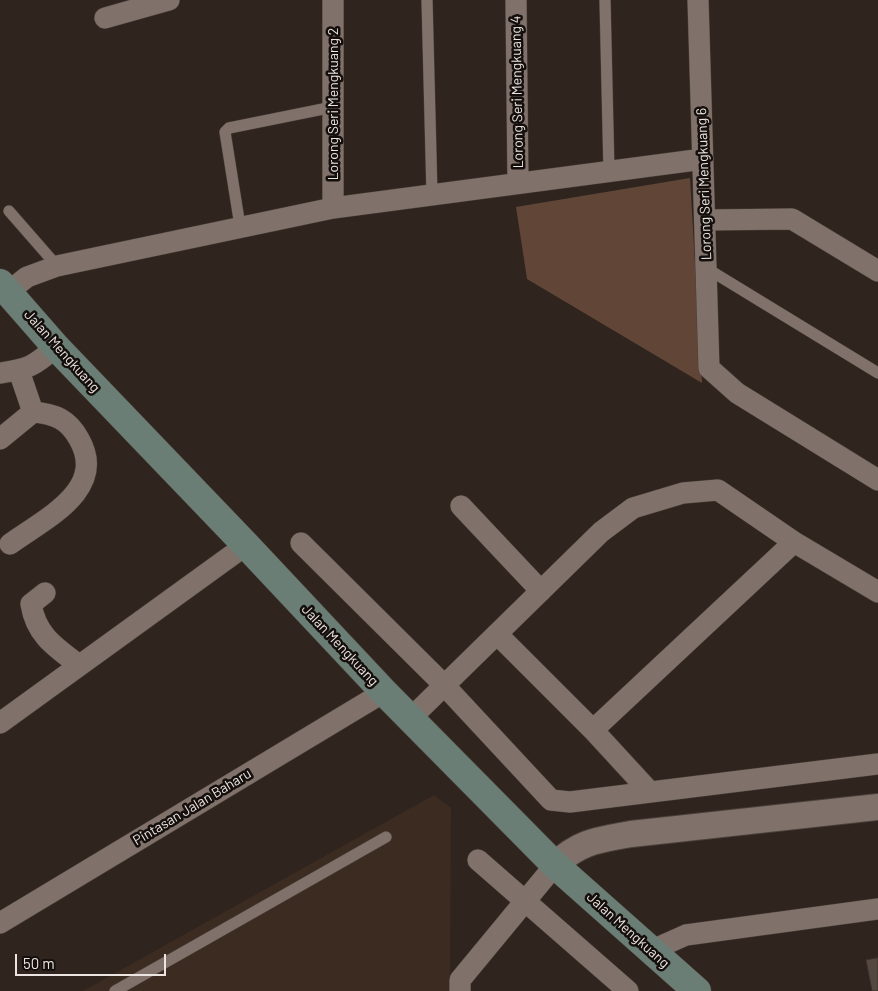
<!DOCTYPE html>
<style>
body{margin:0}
#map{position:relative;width:878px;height:991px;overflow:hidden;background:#2f241e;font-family:Barlow,sans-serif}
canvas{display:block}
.scale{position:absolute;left:15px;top:954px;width:151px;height:22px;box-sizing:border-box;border:2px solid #ece4e0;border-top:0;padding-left:6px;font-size:15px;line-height:18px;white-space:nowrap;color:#ece4e0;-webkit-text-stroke:4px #140f0c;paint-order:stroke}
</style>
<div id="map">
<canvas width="878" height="991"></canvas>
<div class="scale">50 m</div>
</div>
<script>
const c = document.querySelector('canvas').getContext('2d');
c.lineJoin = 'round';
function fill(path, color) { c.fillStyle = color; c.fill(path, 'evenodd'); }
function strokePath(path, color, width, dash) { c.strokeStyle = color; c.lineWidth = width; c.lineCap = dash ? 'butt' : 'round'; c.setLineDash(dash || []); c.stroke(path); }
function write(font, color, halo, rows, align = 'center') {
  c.font = font + ' Barlow,sans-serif'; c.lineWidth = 5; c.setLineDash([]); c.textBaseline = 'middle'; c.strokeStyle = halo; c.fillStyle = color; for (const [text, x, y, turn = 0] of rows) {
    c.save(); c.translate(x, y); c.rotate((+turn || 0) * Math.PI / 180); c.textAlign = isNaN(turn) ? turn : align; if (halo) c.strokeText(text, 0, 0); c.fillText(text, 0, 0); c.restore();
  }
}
fill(new Path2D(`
 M434,795L451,808L450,991H83Z`), '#3c2b21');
fill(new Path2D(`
 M690,178L702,383L527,279L516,207Z`), '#614637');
const building = new Path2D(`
 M878,958V991H872L866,960Z`);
fill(building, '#544841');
strokePath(building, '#3b322e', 1);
const service = new Path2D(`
 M427,0L432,195
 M605,0L609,172
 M9,211L57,266
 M240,226L225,132L229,128L333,107
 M706,268L878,373
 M115,991L386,837`);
const minor = new Path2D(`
 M333,0V208
 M516,0L518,183
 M698,0L709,368L737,393L878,480
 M105,18L169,0
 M705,220L792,219L878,271
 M8,292L27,277L57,266L333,208L703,159
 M19,371L33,412
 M0,373C29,369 34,366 56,347
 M0,439L33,412C55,414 68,419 79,439C108,490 44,519 10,544
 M461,506L541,591
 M301,543L444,685L551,800L570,802L878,764
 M45,593L31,604C36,635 55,647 79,665
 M497,634L593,730L650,792
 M411,718L601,532L633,508L683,493L718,490L794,542L878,592
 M0,723L246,545
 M593,730L794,542
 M478,860L628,991
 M0,923L384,692
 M650,951L686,935L878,909
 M460,991V980L555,865`);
const tertiary = new Path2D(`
 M555,865C580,841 599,840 631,834L878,807`);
const secondary = new Path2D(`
 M0,283L56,347L246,545L384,692L555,865L697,991`);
strokePath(service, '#4a413b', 12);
strokePath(minor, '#4a413b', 22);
strokePath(tertiary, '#4a413b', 28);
strokePath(secondary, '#4a413b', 29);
strokePath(service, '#80726b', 11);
strokePath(minor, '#80726b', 21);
strokePath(tertiary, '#80726b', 26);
strokePath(secondary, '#6b7e75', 28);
write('14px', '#ece4e0', '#140f0c', [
 ["Lorong Seri Mengkuang 4",517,92,-91],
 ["Lorong Seri Mengkuang 2",333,104,-90],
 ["Lorong Seri Mengkuang 6",704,184,-92],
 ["Jalan Mengkuang",62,351,48],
 ["Jalan Mengkuang",340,645,47],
 ["Pintasan Jalan Baharu",192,807,-31],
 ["Jalan Mengkuang",628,930,42]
]);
</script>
